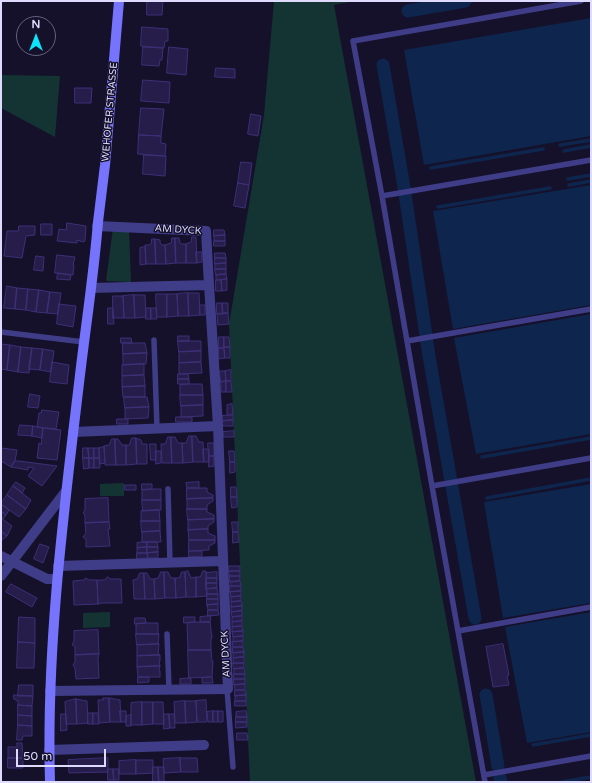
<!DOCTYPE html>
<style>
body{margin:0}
#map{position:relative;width:592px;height:783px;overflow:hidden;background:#15112a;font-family:"Varela Round",sans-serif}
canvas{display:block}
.frame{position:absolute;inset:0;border:2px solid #dfdbfe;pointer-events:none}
.north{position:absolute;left:16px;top:16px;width:40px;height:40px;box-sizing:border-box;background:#15112a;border:1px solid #66627f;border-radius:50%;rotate:0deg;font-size:11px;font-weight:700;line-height:16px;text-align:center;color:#dfdbfe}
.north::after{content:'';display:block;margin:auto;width:14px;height:18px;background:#0ae5fb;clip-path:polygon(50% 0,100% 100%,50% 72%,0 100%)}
.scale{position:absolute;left:16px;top:749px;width:90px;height:18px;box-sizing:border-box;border:2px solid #dfdbfe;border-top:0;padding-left:5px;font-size:12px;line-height:14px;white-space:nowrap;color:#dfdbfe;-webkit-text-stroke:3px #15112a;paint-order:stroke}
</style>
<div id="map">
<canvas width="592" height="783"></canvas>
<div class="frame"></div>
<div class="north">N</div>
<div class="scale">50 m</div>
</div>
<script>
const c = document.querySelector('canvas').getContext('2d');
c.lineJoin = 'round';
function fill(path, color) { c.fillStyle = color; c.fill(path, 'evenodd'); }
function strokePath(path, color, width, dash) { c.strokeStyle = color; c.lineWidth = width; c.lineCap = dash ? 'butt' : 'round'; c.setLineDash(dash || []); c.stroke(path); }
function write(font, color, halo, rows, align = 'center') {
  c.font = font + ' "Varela Round",sans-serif'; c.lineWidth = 3; c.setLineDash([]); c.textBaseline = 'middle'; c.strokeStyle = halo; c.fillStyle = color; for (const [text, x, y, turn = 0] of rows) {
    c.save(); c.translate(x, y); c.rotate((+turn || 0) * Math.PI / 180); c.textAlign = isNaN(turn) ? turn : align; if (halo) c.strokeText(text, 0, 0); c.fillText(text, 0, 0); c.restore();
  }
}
fill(new Path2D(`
 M274,1H354L334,5L476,782H250L229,324L264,115Z
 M1,75L60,76L55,137L1,108Z
 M113,228L129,229L131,282L106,281Z
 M124,483V496H100V484Z
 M110,612V627L83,628V613Z`), '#143433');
fill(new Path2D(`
 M591,18V136L424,165L404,50Z
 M591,185V305L453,329L433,211Z
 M591,314V434L476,454L454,338Z
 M591,484V603L503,618L484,502Z
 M591,612V732L527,743L505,627Z`), '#0e254d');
strokePath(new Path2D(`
 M560,145L591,140
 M564,151L591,146
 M431,168L543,149
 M568,179L591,175
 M569,185L591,181
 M438,207L550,188
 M482,457L591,438
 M487,498L591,479
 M533,745L591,735
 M561,782L591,777`), '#0e254d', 3.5);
strokePath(new Path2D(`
 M408,11L465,1
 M383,65L404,187L429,356L475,618
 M486,695L498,766
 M500,778L501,782`), '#0e254d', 13);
const building = new Path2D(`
 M147,1H163L162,15H147Z
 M142,27L168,29V41H165L164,48L141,46Z
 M143,47L163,48L162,60H160L159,66L142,65Z
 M169,47L188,49L186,75L167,73Z
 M216,68L235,69V78L215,77Z
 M143,80L170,82L169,103L141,101Z
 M75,88H92L91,103H75Z
 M141,108L164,109L161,136L139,135Z
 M251,114L261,116L258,136L248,134Z
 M139,135L161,136V143L166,144L165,156L138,154Z
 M144,155L166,156L165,176L143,174Z
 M241,162L252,163L249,185L238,183Z
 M238,183L249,185L245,208L234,206Z
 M67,223L86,226L85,241L83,242L77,240V243L57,241L59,229L66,230Z
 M41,224H52V235H41Z
 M19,226H35V235L26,236L22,258L4,256L7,231H18Z
 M214,230H224L225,235L214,236Z
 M225,235V241H214V236Z
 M192,237H196L197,263H186V244L191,242Z
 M172,238H175L176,263L166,264L165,245L171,243Z
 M175,238H179L180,243L182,244H186V263H176Z
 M152,239H155L156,264H146L145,245H149L151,244Z
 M155,239L160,240V243L162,245H165L166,264H156Z
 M214,241H225V246H214Z
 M145,247L146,264L140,265V248Z
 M196,252H202V262L197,263Z
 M215,253H225L226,258H215Z
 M57,255L75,257L73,265H74L73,275L55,273Z
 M36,256L44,257L43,271L34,270Z
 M215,258H226V263L215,264Z
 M226,263V269H215V264Z
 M215,269H226V274L216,275Z
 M58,273L71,275L70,280L57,279Z
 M226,274L227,279L216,280V275Z
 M227,279V290L222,291L221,280Z
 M216,280H221L222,291H216Z
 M7,286L17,288L15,309L4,308Z
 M17,288L28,289L26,310L15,309Z
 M28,289L39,290L36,312L26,310Z
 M39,290L50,292L47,313L36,312Z
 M50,292L61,293L58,314L47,313Z
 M188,293L189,316H178L177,294Z
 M188,293H199L200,315L189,316Z
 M156,294H167V317H157Z
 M167,294H177L178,316L167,317Z
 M134,295L135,318H124L123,296Z
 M134,295H145L146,317L135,318Z
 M113,296H123L124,318H113Z
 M217,303H222L223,314H217Z
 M222,303H228V313L223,314Z
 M59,304L76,306L73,327L57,324Z
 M200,305H205V315H200Z
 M108,308H113L114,324H108Z
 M146,308H151V319H146Z
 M151,308H156L157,319H151Z
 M228,313L229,324L218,325L217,314Z
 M178,336H189V341H178Z
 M219,337H224V348H219Z
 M224,337H229L230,347H224Z
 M121,338H131L132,343H121Z
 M178,341H201V351L179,352Z
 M123,343H145L147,353L123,354Z
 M1,344L10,345L7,370L1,369Z
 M10,345L21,347L18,372L7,370Z
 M21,347L32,348L29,373L18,372Z
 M224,347H230V358H225Z
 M32,348L43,349L40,370L29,369Z
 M219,348H224L225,358L219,359Z
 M43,349L54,351L51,372L40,370Z
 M201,351V362L179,363V352Z
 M147,353L146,364L123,365V354Z
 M52,362L69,365L67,384L50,382Z
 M201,362L202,373L179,374V363Z
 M144,364V375L122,376V365Z
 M231,370V381H226L225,371Z
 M220,371H225L226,381L221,382Z
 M178,374H188L189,379H178Z
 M144,375L145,386L122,387V376Z
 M178,379H189V384H178Z
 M226,381V392H221V382Z
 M226,381H231L232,392H226Z
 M189,384H202L203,395H180V385Z
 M145,386V397H123L122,387Z
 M30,394L40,396L38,408L28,407Z
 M180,395H203V405L181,406Z
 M124,397H147L149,407L125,408Z
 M232,404L233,415H227V405Z
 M203,405V416L181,417V406Z
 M149,407L148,418L125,419V408Z
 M42,410L59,412L56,429L37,427L39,413H41Z
 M233,415V420L222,421V416Z
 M176,417H192V422H176Z
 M117,419H128V424H117Z
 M233,420V426H223L222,421Z
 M20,425L33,426L32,436L18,435Z
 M33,426L43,428L42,438L32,436Z
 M43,428L61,430L57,460L37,458L39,443L41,444Z
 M234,431V437H223V432Z
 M189,436H192L193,462L183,463L182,443H186Z
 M192,436H196L199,442H203L204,462H193Z
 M168,437H171L172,463H162L161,444H165Z
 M171,437H175L178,443H182L183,463H172Z
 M132,438H136L137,464L126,465V445H129Z
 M136,438L141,440L142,444H147V464H137Z
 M112,439H115L116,465H105L104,446L109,445Z
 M115,439H118L122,445H126V465H116Z
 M208,443H214V456H209Z
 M150,444H156V460H151Z
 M104,447L105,463L100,464L99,448Z
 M1,448L17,450L15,461L11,467L1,461Z
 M83,448H88L89,458H83Z
 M88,448H94V458H89Z
 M94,448H99V458H94Z
 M203,449H209V462H204Z
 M156,451H161V463L156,464Z
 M229,451H234L235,462H230Z
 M209,456H214V466L209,467Z
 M83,458H89V468L84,469Z
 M89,458H94V468H89Z
 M94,458H99L100,468H94Z
 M15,461H19L57,466L42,486L28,476L34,468L28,467V470L11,467Z
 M230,462H235V472L230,473Z
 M16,482L25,488L22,493L13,486Z
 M199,482V488H187L186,483Z
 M142,484H152V489L142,490Z
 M125,485H136V490H125Z
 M13,486L31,500L26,509L7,495Z
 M231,487H236L237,497H231Z
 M187,488H207V492L213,495V498L187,499Z
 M152,489H161V500H142V490Z
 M7,495L26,509L19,517L1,504Z
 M231,497H237V507L232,508Z
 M108,498L109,522L85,523V515L83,513L85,510V499Z
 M213,498V501L207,505V509H187V499Z
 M142,500H161V510L143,511Z
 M1,504L9,510L6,515L1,511Z
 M187,509H207V512L214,515V519L188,520Z
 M159,510L160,521H141V511Z
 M1,511L6,515L3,519L1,518Z
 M1,518L12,526L7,536L1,531Z
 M214,519V522L208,526V529L188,530V520Z
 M141,521H160V531L142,532Z
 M109,522L110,529H108L110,546L86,547V539L83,537L86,533L85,523Z
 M232,522H238V532H233Z
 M208,529V533L215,536V540H189L188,530Z
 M1,531L7,536L1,541Z
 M160,531L161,542H142V532Z
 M233,532H238L239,542L233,543Z
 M189,540H215V543L209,546V550L189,551Z
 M142,542H147V547L137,548V543Z
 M147,542H157L158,547H147Z
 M40,544L49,547L43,563L34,559Z
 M147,547V553H137V548Z
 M147,547H158V552L147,553Z
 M189,551H202V556L189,557Z
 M158,552V558H148L147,553Z
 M137,553H147L148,558L137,559Z
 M229,566H240V571H229Z
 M188,571L191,578L196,577V597H186L185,572Z
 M203,571H206L207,596L196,597V577H200Z
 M229,571H240V576H230Z
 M161,572H164L165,598L155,599L154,579L158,578Z
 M164,572H168L171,578H175L176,598H165Z
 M182,572H185L186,597L176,598L175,578H179Z
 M217,572V578H206V573Z
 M140,573H144L145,599H134L133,580L137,579Z
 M144,573H147L150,579H154L155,599H145Z
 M230,576H240V581L230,582Z
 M108,577L110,579H121L122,603H102L98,604L97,580H104Z
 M86,578L89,580H97L98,604L74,605L73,581L84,580Z
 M206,578H217V583H206Z
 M240,581L241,586H230V582Z
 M206,583H217V588L206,589Z
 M11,584L37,598L32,607L6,592Z
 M230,586H241V591L230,592Z
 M217,588L218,594H207L206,589Z
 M241,591V596L231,597L230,592Z
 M207,594H218V599H207Z
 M241,596V601L231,602V597Z
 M207,599H218V604L207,605Z
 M241,601L242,606L231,607V602Z
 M218,604V610H208L207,605Z
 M242,606V611L231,612V607Z
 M208,610H218L219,615L208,616Z
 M242,611V616L232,617L231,612Z
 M211,616L210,622H200V617Z
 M242,616V621L232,622V617Z
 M19,617L35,618V643L18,642Z
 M184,617H195V622L184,623Z
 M135,618H145L146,623L135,624Z
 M242,621V626L232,627V622Z
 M195,622H210L212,638L211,639V650H188L187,623Z
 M146,623H158V633L159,634H136V624Z
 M242,626L243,631L232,632V627Z
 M98,630L99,654L75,655V647L72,645L74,641V631Z
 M243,631V636L233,637L232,632Z
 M136,634H159L158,644H159L137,645Z
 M243,636V641L233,642V637Z
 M243,641V647H233L232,642Z
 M18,642L35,643L34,668H17Z
 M159,644L158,655H160L137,656V645Z
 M503,644L509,675L507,676L509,685L493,687L486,647Z
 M233,647H243L244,652L233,653Z
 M188,650H211L212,661H213L212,677L189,678Z
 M244,652V657L233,658V653Z
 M99,654L98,658L99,678L76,679L75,668L73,665L75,662V655Z
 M160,655V661H159L160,666L137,667V656Z
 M244,657V663H233V658Z
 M233,663H244V668L234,669Z
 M160,666L159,671H160V677H138L137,667Z
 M244,668L245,674H234V669Z
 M234,674H245V679H234Z
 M138,677H149V682L138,683Z
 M212,677L213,683H202V678Z
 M189,678H191V684H180V679Z
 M234,679H245V684L234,685Z
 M245,684V690H235L234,685Z
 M19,685H33V696H18Z
 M235,690H245L246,695L235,696Z
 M14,695L33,696L32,706L18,705V701L14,699Z
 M246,695V701H235V696Z
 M103,698H109L110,722L99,723L98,700H103Z
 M109,698L120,700L121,722H110Z
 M76,699L77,724H66L65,702Z
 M76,699L87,701L88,723L77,724Z
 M206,700L207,722H197L196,701Z
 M185,701L186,723H175L174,702Z
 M185,701H196L197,722L186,723Z
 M235,701H246V706H235Z
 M142,702V725H131V703Z
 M142,702H153V724L142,725Z
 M153,702H163L164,724H153Z
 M18,705L32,706V716L18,715Z
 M120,711H126V722H121Z
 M213,711H218V722H213Z
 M213,711V722H208L207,712Z
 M218,711H223V722H218Z
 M246,711L247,717H236V712Z
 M88,713H93V724H88Z
 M93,713H98L99,724H93Z
 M61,714H66L67,730L61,731Z
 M164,714H169L170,728L164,729Z
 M169,714H174L175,728H170Z
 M18,715L32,716V726L18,725Z
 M131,715V726H126V716Z
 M236,717H247V722H236Z
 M236,722H247V727L236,728Z
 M18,725L32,726V736H23L22,740H17Z
 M237,733H247L248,740H237Z
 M17,743H22L23,758H8V747H17Z
 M8,758H23V768H8Z
 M108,758V772L69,773L68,760Z
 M180,758L181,772L164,773L163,759Z
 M180,758H197L198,772H181Z
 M136,760V774H119V761Z
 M136,760H153V773L136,774Z
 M153,767H158L159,782H153Z
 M158,767H164V781L166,782H159Z
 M108,769H113L114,780H108Z
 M113,769H119V780H114Z`);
fill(building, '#261d4b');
strokePath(building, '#3d3077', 1);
strokePath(new Path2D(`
 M382,196L591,160
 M1,332L84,342
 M154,340L157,428
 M407,341L591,309
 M432,486L591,458
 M168,489L170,563
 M458,631L591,607
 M167,634L169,690
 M227,689L233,767
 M484,775L591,756
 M485,782L432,486L382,196L353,41L581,1`), '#403d88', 5.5);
strokePath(new Path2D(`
 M97,226L206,231L209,285
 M73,432L218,426
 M1,556L47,579H57
 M58,566L222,561
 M1,576L66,491
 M50,691L228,689L218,426L209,285L91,288
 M49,750L204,745`), '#403d88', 10);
strokePath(new Path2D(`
 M50,782C46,646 64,510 80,375C86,324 94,273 98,222L105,165L119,1`), '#7674fd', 10);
write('10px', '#dfdbfe', '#15112a', [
 ["WEHOFER STRASSE",110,112,-85],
 ["AM DYCK",178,230,4],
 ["AM DYCK",226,654,-93]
]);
</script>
